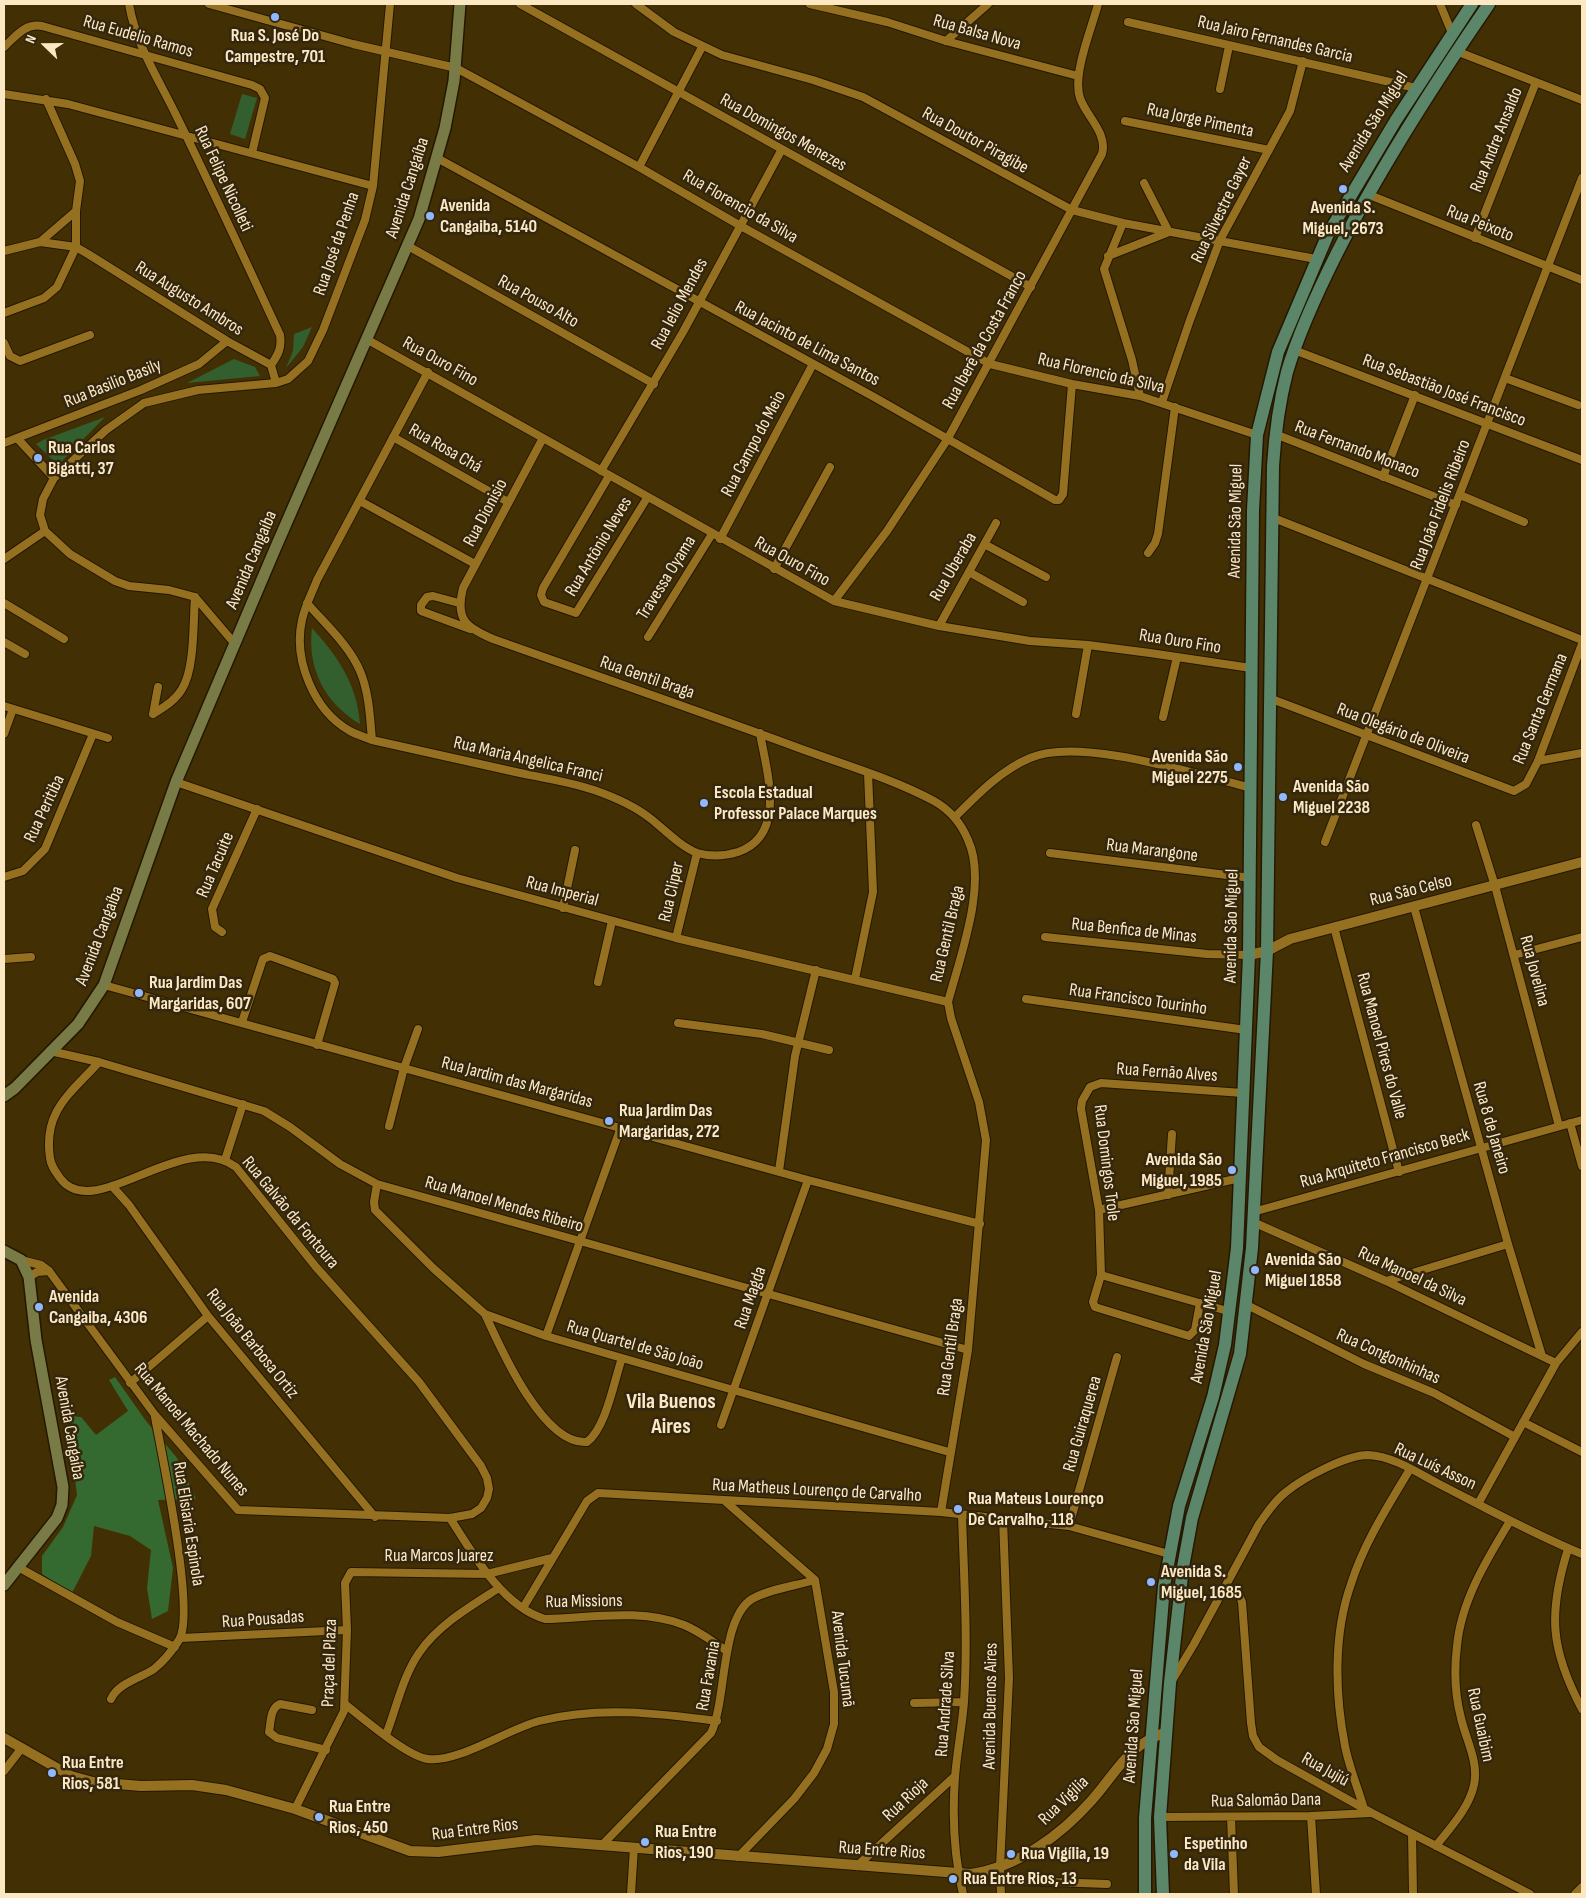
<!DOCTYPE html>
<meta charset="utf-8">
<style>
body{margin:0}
#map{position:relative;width:1586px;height:1898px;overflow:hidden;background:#432f04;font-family:"Sofia Sans Condensed",sans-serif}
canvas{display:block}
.frame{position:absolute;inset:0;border:5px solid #fde8c4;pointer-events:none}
.north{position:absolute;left:20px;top:20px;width:50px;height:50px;-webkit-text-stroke:4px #33270f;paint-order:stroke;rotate:292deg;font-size:14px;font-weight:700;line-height:20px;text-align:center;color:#fde8c4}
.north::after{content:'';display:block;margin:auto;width:18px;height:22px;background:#fde8c4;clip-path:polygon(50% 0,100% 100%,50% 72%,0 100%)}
</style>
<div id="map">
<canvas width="1586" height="1898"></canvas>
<div class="frame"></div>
<div class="north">N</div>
</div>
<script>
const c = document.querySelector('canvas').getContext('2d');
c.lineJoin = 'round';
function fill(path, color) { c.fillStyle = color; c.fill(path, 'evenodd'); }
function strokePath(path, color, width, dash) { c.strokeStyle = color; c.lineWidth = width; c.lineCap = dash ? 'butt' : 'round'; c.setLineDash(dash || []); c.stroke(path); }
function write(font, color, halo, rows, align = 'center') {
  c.font = font + ' "Sofia Sans Condensed",sans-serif'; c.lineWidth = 5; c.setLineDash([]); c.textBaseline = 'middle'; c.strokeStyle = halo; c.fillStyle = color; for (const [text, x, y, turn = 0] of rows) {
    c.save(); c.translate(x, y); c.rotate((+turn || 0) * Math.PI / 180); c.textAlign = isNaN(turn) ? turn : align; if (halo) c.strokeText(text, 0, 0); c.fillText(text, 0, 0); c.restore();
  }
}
fill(new Path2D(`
 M242,94L257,98L245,139L230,134Z
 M312,327L303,347L286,368L293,351L294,334Z
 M234,359L255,367L260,376L187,383Z
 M105,417L58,465L36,444L43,440Z
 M312,628C338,657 357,684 360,724C325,703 307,669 312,628Z`), '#335f2e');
fill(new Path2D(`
 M115,1377L146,1421L177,1458L196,1499L158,1500L173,1568L168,1611L152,1619L147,1588L151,1550L130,1536L94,1526L91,1556L72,1593L42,1574V1556L63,1527L77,1495L72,1454L63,1415L81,1417L96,1435L128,1411L109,1380Z`), '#346a2f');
const minor = new Path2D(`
 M129,4C136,45 158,78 176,115C212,188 246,262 280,335C282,348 278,355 271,365
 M209,4L353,44L456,68L639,167L739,225L990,364L1072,384L1140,396L1257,435
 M520,4L1031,287
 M636,4L674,32L722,55L813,80L863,97L1072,210L1123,223L1316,259
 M810,4L887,22L946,41L1078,76
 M1440,4L1452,33
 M1128,22L1416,88
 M946,41L988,4
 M4,47C16,36 25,23 42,26L252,85L260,89L265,98L252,153
 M1456,51L1582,100
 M1220,89L1229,46
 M4,94L68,104L373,186
 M1125,121L1269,150
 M437,158L874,397L1055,500H1059L1063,494L1072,384
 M639,167L702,47
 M1367,194L1582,280
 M1123,223L1104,269L1132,360L1140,396
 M1475,238L1536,82
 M40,242L76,247L88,254L227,341L271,365L276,383
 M408,246L654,384
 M4,251L40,242L76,211L80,181L75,164L46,99
 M1108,256L1169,232L1144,183
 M4,313L44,298L57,287L76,247V211
 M368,340L834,601L939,626L1030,641L1088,645L1150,653L1251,668
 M4,343L10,356L20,361L90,335
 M1294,350L1582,460
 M428,372L317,580C312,593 305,606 302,620C293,660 314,711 350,731C357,735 365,737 372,740C421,751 471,762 520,773C545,778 570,782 594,790C614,797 635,806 651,819C666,831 680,846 697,853C711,857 725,856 738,852C788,835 766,770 760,733
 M1505,378L1578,405
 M1162,402L1190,320L1220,240L1290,111L1303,61
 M1275,434L1456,505
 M393,437L508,502
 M17,438L54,478
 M543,438L463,588C455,620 466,627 493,639C594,675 696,710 796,747C842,764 891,778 934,801C950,810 961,823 968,840C988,883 960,957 948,1002L951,1018L979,1102L986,1140L968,1350L941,1512
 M4,443L141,390L199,364L227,341
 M601,471L683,332L782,149
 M609,476L543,588L541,595L544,602L576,613L647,498
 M1383,477L1415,395
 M1460,495L1524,522
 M360,501L475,564
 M1271,517L1582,640
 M720,539L813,364
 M986,545L1046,577
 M1148,553L1155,543L1158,534L1175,407
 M4,559L45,531
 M774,569L830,467
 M969,572L1023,602
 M834,601L887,531L947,440L1102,154C1108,133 1086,116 1080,98C1072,74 1092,28 1098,4
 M4,603L64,639
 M307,603C325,624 349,645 360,671C369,692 370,717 372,740
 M459,603L433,596L427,597L421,605V611L470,629
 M939,626L996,523
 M648,637L712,534
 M4,642L25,654
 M235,644L195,597L169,590L129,586L115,581L70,554L45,531L40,515L43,499L54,478L106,430L144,403L198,390L276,383L288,379L308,361L323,330L365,220L373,186L390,4
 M1269,698L1514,791L1526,784L1538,761L1582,644
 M4,706L108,738
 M153,714C164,707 175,701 182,689C195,669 193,621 195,597
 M153,714L158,687
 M1076,714L1088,645
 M1163,717L1177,657
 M4,734L13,709
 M1538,761L1582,753
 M176,782L457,878L676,938L948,1002
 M955,817C977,795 1001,770 1030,758C1079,736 1198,775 1252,788
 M1476,825L1495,886L1559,1126
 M1325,842L1582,178
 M1050,853L1251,878
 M4,877L23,871L45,849L93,734
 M1414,907L1508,1244L1542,1356
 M563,908L575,850
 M1334,927L1399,1172
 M222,932L215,927L212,909L257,809
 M1045,937L1207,954L1249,955
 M676,938L697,853
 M1514,955L1582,937
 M4,959L31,957
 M855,979L873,892L868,773
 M598,982L612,921
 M104,985L808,1180L980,1224
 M1026,999L1246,1030
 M242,1022L263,959L270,956L325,976L333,979L335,983L317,1045
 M678,1023L762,1034L829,1050
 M50,1051L99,1062L264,1111L290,1127L340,1164L377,1184L968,1350
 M1570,1123L1582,1166
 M389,1126L404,1068L418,1029
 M225,1160L243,1104
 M779,1171L795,1056L816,970
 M377,1184L374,1202L375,1210L433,1268L485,1314L546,1336L622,1358L949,1452
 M112,1186L129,1205L208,1316L375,1517
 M1168,1195L1172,1134
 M1099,1210L1240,1178
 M1253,1212L1582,1120
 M1253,1222L1386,1281L1556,1363
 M21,1260L41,1265L49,1271L155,1415L238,1510L450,1518L472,1514L481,1508L487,1498L489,1489L487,1478L481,1466L419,1382L316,1267L236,1167C182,1127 94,1225 60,1178C55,1171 51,1166 50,1158C43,1111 70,1094 99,1062
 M1101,1275L1231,1312
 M29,1277L37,1272L49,1271
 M1386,1281L1508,1244
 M1200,1303L1195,1330L1189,1336L1095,1307L1093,1302L1101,1275L1099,1210L1081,1109L1082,1101L1090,1087L1101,1083L1243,1093
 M1247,1305L1364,1364L1434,1393L1515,1437
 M485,1314C500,1347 543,1446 587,1442C606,1428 614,1381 622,1358
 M546,1336L621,1127
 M130,1383L208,1316
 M1523,1422L1582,1452
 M721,1425L808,1180
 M726,1502L815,1580L834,1692V1724L827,1749L814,1773L794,1799L738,1857
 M1478,1504L1556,1363L1582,1332
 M962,1516C964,1578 968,1640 964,1702C962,1727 957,1752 955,1777C952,1817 954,1856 963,1894
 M450,1518C472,1553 503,1607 545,1619C590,1618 641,1608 684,1625C699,1631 713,1642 727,1651
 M1069,1526L1117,1357
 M1568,1549C1548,1613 1550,1649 1582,1709
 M18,1567L117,1622L175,1647
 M1226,1585L1239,1595L1242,1602L1251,1723L1253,1736L1259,1747L1277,1760L1372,1813L1530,1894
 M523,1608L587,1501L598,1493L941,1512L1003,1519L1069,1526L1169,1554
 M181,1638L347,1630
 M1173,1679L1194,1644L1259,1524C1267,1513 1274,1501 1286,1492C1303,1478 1346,1455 1368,1455C1393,1456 1418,1473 1439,1484C1486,1508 1533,1534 1582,1554
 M111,1699C118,1683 141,1678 154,1669C164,1661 172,1651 179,1640C196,1613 162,1456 155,1417
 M914,1703L964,1702
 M346,1705C364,1719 408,1757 428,1759C458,1763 508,1729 539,1721C599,1706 657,1713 717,1721
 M312,1710L280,1704C270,1708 271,1722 269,1732L277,1738L326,1750
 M386,1735C396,1709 403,1676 419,1653C438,1625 471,1606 499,1588
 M4,1771L21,1749
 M295,1809L344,1711L347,1630L345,1583L351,1572L487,1574L552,1558
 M1364,1809C1358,1788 1349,1767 1345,1746C1335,1695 1333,1635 1351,1584C1364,1543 1388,1506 1410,1469
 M1311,1816L1316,1894
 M1160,1817L1311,1816L1370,1813
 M1231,1817L1234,1894
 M1412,1834L1413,1894
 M603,1844L711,1733C727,1700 720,1619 752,1599C769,1589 795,1586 815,1580
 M1436,1846C1450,1828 1469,1808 1474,1785C1479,1762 1466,1740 1461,1718C1455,1695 1454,1670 1457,1646C1461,1601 1487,1559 1510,1521
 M857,1866L955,1776
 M1000,1880L1107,1884
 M631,1894L634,1847
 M1001,1894L1000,1867L1009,1678L1003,1519
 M1575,1894L1582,1887`);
const tertiary = new Path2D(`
 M1249,955L1267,951L1290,939L1582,862
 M4,1738L71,1776L93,1782L141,1786L192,1785L226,1790L295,1809L410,1851L438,1852L536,1840L971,1874C1018,1867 1061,1835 1092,1800C1117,1772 1128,1744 1167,1732`);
const secondary = new Path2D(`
 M4,1096L15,1088L78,1024L104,985L176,782L275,549L419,219L445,128L454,81L460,4
 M4,1251L21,1260L29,1277L36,1340L63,1487L62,1505L57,1518L4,1585`);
const primary = new Path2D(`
 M1145,1894V1818L1164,1586L1179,1506L1213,1397L1225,1345L1237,1248L1249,955L1253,510L1257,435L1278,352L1328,234L1396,120L1472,4
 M1163,1894L1160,1817L1170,1683L1183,1567L1192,1518L1240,1354L1252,1248L1267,951L1273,466C1275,434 1279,403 1287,372C1299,331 1318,291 1337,253C1381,166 1434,84 1489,4`);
strokePath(minor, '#241802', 10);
strokePath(tertiary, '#241802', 12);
strokePath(secondary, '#241802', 14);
strokePath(primary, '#241802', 15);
strokePath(minor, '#957020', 8);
strokePath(tertiary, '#957020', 10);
strokePath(secondary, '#787b45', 11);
strokePath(primary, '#5c866a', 12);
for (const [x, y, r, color] of [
 [275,17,5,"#91b8fd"],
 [1343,189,5,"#91b8fd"],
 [430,216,5,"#91b8fd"],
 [38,458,5,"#91b8fd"],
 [1238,767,5,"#91b8fd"],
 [1283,797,5,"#91b8fd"],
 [704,803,5,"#91b8fd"],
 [139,993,5,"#91b8fd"],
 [609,1121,5,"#91b8fd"],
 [1232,1170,5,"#91b8fd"],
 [1255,1270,5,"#91b8fd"],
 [39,1307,5,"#91b8fd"],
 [958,1509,5,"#91b8fd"],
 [1151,1582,5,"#91b8fd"],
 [52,1773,5,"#91b8fd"],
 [319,1817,5,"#91b8fd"],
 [645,1842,5,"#91b8fd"],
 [1011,1854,5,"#91b8fd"],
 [1174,1854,5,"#91b8fd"],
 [953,1879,5,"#91b8fd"]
]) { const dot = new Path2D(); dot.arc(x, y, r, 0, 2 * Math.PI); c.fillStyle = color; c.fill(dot); strokePath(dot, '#33270f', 2); }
write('18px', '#fde8c4', '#33270f', [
 ["Rua Balsa Nova",977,33,16],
 ["Rua Eudelio Ramos",138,37,16],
 ["Rua Jairo Fernandes Garcia",1275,40,13],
 ["Rua Jorge Pimenta",1200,121,12],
 ["Avenida São Miguel",1374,122,-58],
 ["Rua Domingos Menezes",783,133,29],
 ["Rua Andre Ansaldo",1497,140,-68],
 ["Rua Doutor Piragibe",975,141,29],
 ["Rua Felipe Nicolleti",223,179,65],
 ["Avenida Cangaíba",408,188,-72],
 ["Rua Florencio da Silva",740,207,30],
 ["Rua Silvestre Gayer",1222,210,-64],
 ["Rua Peixoto",1480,224,22],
 ["Rua José da Penha",337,244,-71],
 ["Rua Augusto Ambros",189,299,32],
 ["Rua Pouso Alto",538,302,29],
 ["Rua lelio Mendes",680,304,-62],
 ["Rua Iberê da Costa Franco",985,340,-61],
 ["Rua Jacinto de Lima Santos",807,344,28],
 ["Rua Ouro Fino",440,362,29],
 ["Rua Florencio da Silva",1101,374,13],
 ["Rua Basilio Basily",113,384,-22],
 ["Rua Sebastião José Francisco",1444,391,21],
 ["Rua Campo do Meio",754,444,-62],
 ["Rua Rosa Chá",445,449,30],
 ["Rua Fernando Monaco",1357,450,21],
 ["Rua João Fidelis Ribeiro",1441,505,-69],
 ["Rua Dionisio",486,513,-62],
 ["Avenida São Miguel",1236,521,-89],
 ["Rua Antônio Neves",599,547,-59],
 ["Avenida Cangaíba",252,560,-67],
 ["Rua Ouro Fino",792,562,29],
 ["Rua Uberaba",954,567,-60],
 ["Travessa Oyama",667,578,-58],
 ["Rua Ouro Fino",1180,642,9],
 ["Rua Gentil Braga",647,678,19],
 ["Rua Santa Germana",1541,709,-68],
 ["Rua Olegário de Oliveira",1403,734,21],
 ["Rua Maria Angelica Franci",528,760,13],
 ["Rua Peritiba",45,809,-65],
 ["Rua Marangone",1152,851,7],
 ["Rua Tacuite",216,865,-67],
 ["Rua São Celso",1411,891,-14],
 ["Rua Imperial",562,892,15],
 ["Rua Cliper",672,892,-77],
 ["Avenida São Miguel",1232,926,-89],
 ["Rua Benfica de Minas",1134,931,6],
 ["Rua Gentil Braga",948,934,-77],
 ["Avenida Cangaíba",100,936,-69],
 ["Rua Jovelina",1534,971,75],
 ["Rua Francisco Tourinho",1138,1000,8],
 ["Rua Manoel Pires do Valle",1381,1046,75],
 ["Rua Fernão Alves",1167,1073,4],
 ["Rua Jardim das Margaridas",517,1083,15],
 ["Rua 8 de Janeiro",1491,1128,74],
 ["Rua Arquiteto Francisco Beck",1385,1159,-16],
 ["Rua Domingos Trole",1106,1163,83],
 ["Rua Manoel Mendes Ribeiro",504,1205,16],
 ["Rua Galvão da Fontoura",290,1213,50],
 ["Rua Manoel da Silva",1412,1277,25],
 ["Rua Magda",751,1298,-71],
 ["Avenida São Miguel",1207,1327,-80],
 ["Rua João Barbosa Ortiz",252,1344,51],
 ["Rua Quartel de São João",635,1346,16],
 ["Rua Gentil Braga",951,1347,-82],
 ["Rua Congonhinhas",1388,1357,24],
 ["Rua Guiraquerea",1083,1424,-74],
 ["Avenida Cangaíba",69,1428,80],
 ["Rua Manoel Machado Nunes",191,1430,50],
 ["Rua Luís Asson",1435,1467,25],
 ["Rua Matheus Lourenço de Carvalho",817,1491,3],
 ["Rua Elisiaria Espinola",188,1524,81],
 ["Rua Marcos Juarez",439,1556],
 ["Rua Missions",584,1602,-1],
 ["Rua Pousadas",263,1620,-4],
 ["Avenida Tucumã",842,1659,83],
 ["Praça del Plaza",330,1663,-88],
 ["Rua Favania",709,1676,-80],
 ["Rua Andrade Silva",946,1704,-86],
 ["Avenida Buenos Aires",991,1706,-89],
 ["Rua Guaibim",1480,1725,78],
 ["Avenida São Miguel",1134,1726,-86],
 ["Rua Jujiú",1325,1770,29],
 ["Rua Rioja",906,1800,-43],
 ["Rua Vigilia",1064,1801,-44],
 ["Rua Salomão Dana",1266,1801,-1],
 ["Rua Entre Rios",475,1830,-7],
 ["Rua Entre Rios",882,1851,4]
]);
write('bold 18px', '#fde8c4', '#33270f', [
 ["Rua S. José Do",275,36,"center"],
 ["Campestre, 701",275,57,"center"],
 ["Avenida",440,206],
 ["Cangaiba, 5140",440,227],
 ["Avenida S.",1343,208,"center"],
 ["Miguel, 2673",1343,229,"center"],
 ["Rua Carlos",48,448],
 ["Bigatti, 37",48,469],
 ["Avenida São",1228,757,"right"],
 ["Miguel 2275",1228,778,"right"],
 ["Avenida São",1293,787],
 ["Miguel 2238",1293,808],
 ["Escola Estadual",714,793],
 ["Professor Palace Marques",714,814],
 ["Rua Jardim Das",149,983],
 ["Margaridas, 607",149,1004],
 ["Rua Jardim Das",619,1111],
 ["Margaridas, 272",619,1132],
 ["Avenida São",1222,1160,"right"],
 ["Miguel, 1985",1222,1181,"right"],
 ["Avenida São",1265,1260],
 ["Miguel 1858",1265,1281],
 ["Avenida",49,1297],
 ["Cangaiba, 4306",49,1318],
 ["Rua Mateus Lourenço",968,1499],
 ["De Carvalho, 118",968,1520],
 ["Avenida S.",1161,1572],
 ["Miguel, 1685",1161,1593],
 ["Rua Entre",62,1763],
 ["Rios, 581",62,1784],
 ["Rua Entre",329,1807],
 ["Rios, 450",329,1828],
 ["Rua Entre",655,1832],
 ["Rios, 190",655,1853],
 ["Espetinho",1184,1844],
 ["da Vila",1184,1865],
 ["Rua Vigília, 19",1021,1854],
 ["Rua Entre Rios, 13",963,1879]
], 'left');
write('bold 22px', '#fde8c4', '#33270f', [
 ["Vila Buenos",671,1402],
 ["Aires",671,1427]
]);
</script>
